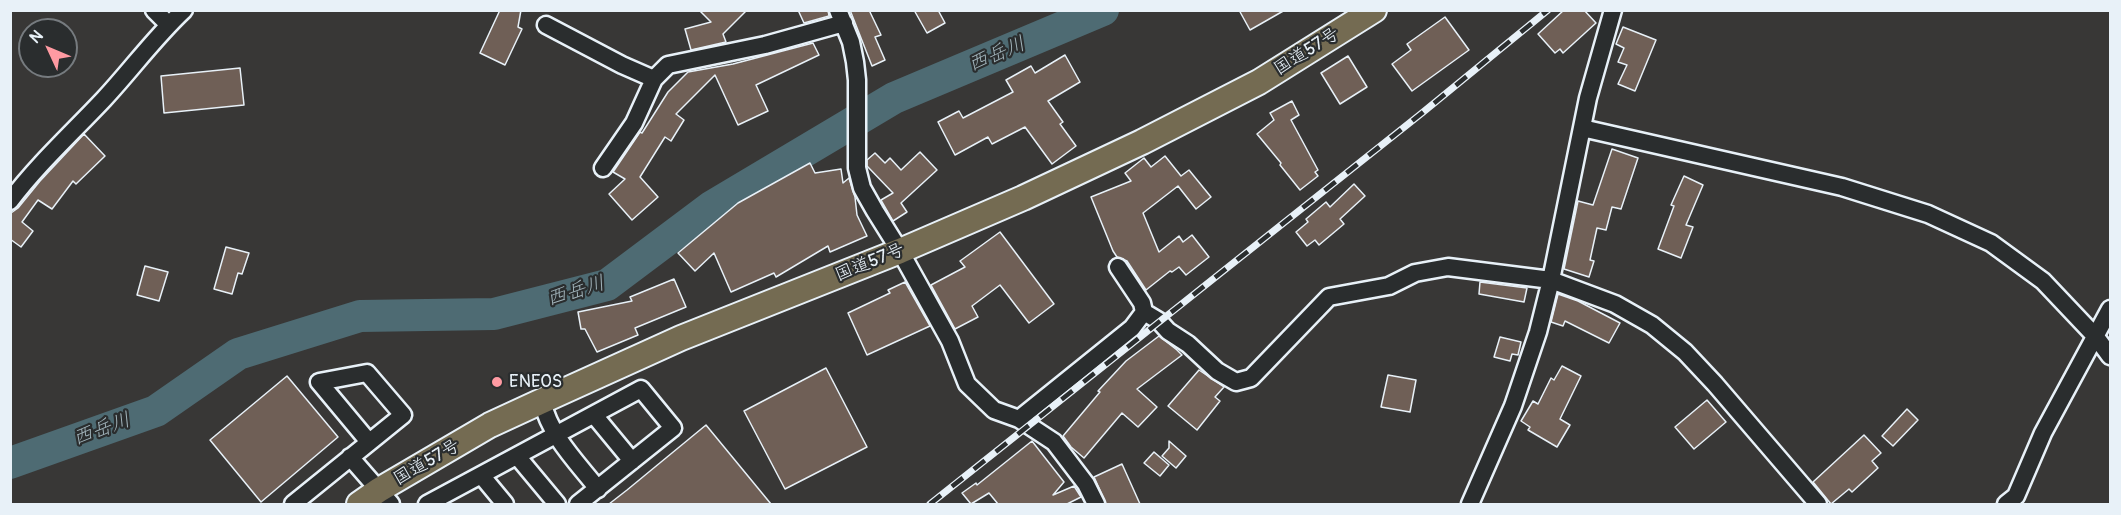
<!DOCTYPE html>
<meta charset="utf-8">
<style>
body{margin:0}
#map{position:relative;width:2121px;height:515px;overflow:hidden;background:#383736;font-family:Pangolin,sans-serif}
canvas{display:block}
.frame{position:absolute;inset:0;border:12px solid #e8f1f8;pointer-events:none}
.north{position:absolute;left:18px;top:18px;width:60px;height:60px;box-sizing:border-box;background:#2a2d2e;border:2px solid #767b7f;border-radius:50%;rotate:314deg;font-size:16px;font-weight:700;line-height:24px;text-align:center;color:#e8f1f8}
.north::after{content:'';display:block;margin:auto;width:21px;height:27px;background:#ff9aa2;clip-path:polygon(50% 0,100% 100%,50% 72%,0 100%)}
</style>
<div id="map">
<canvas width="2121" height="515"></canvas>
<div class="frame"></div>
<div class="north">N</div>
</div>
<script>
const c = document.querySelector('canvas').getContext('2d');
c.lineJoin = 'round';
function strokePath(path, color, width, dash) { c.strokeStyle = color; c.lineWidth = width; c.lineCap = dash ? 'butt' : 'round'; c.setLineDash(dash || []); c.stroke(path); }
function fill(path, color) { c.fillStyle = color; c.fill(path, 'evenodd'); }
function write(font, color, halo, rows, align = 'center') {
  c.font = font + ' Pangolin,"Klee One",sans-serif'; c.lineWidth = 4.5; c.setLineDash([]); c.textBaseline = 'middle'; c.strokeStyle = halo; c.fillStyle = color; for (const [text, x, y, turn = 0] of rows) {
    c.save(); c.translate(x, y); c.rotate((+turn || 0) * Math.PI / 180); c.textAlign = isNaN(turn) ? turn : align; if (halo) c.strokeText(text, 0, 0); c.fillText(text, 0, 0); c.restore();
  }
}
strokePath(new Path2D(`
 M10,463L156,411L238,354L360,316L494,314L607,285L711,207L894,98L1103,10`), '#4e6b73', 32);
const building = new Path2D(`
 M500,10H521L518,27L522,29L505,65L480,53Z
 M699,10H747L723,34L726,42L691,50L685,29L711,22Z
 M798,10H828L829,16L804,23Z
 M850,10H869L881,35L875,37L885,60L872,66Z
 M914,10H938L945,23L927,33Z
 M1239,10H1285L1250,30Z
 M1564,10H1584L1596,23L1563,53L1560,49L1555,53L1538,34Z
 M1445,17L1469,50L1412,91L1392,64L1411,50L1407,44Z
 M1623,27L1656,40L1635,91L1618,84L1627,65L1618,62L1624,48L1616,44Z
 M813,43L819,55L756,85L768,111L738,125L715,75L676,114L684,120L671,141L665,137L640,177L658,197L632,220L609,194L625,179L613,172L640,132L642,133L668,92L688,72L733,64Z
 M1065,55L1080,82L1048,101L1063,122L1060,124L1076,146L1052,164L1025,127L992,144L988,137L955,155L938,122L959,111L963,118L1013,92L1006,80L1031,66L1035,73Z
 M1348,56L1367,87L1340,104L1321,73Z
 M240,68L244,105L164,113L161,76Z
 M1292,101L1299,115L1291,120L1318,170L1315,172L1318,176L1300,190L1280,165L1281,163L1257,134L1274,120L1270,113Z
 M84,134L105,156L76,184L73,181L52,209L38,200L22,222L33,231L21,247L10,239L11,213L18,208L40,181Z
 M1612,149L1638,158L1621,209L1612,207L1606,230L1597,228L1590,260L1594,261L1589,277L1564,269L1578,201L1593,205Z
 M920,152L937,170L901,203L907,212L893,221L881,200L893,193L867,166V160L875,153L885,163L890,158L901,170Z
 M1165,156L1181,176L1189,170L1211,197L1196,209L1178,186L1143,213L1159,252L1179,236L1183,242L1192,235L1209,257L1186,275L1179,267L1172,272L1170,271L1146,290L1127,261L1117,257L1113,251L1091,197L1131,181L1125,173L1144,158L1151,167Z
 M810,163L815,173L841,169L843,183L849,178L855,197L857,215L867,236L830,252L828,246L776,277L774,273L731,292L714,253L695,271L678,253L738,203Z
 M1684,176L1703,185L1686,225L1693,227L1681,258L1658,249L1674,206L1671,205Z
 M1354,184L1365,196L1340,219L1344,224L1319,245L1315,240L1307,246L1296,232L1308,222L1306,219L1326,202L1330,207Z
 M1000,232L1054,304L1029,323L1000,285L972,306L978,317L955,329L931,285L965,267L960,261Z
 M226,247L249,253L242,274L238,273L232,294L214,289Z
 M145,266L168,272L159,301L137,295Z
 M674,279L686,307L635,328L638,335L597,352L585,329H581L578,312L632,301L630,297Z
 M905,282L930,326L867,355L848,313L890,293L888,290Z
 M1480,282L1527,288L1524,302L1479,294Z
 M1558,294L1578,301L1620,323L1609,343L1565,321L1563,326L1551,322Z
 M1159,336L1177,350L1182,355L1137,389L1157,407L1138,427L1122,413L1084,458L1071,447L1063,436L1100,392L1098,391L1126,361Z
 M1500,337L1521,342L1518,355L1512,354L1510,361L1494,357Z
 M1562,366L1581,376L1560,419L1570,425L1557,447L1528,430L1530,427L1521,421L1533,401L1538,404L1551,378L1554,380Z
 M826,368L867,447L785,489L744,411Z
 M1199,370L1224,387L1215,397L1220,401L1197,430L1168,406Z
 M1388,375L1416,380L1410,412L1381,407Z
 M287,376L338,437L261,502L210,440Z
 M1707,400L1726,422L1694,449L1675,427Z
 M1907,409L1918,420L1893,446L1882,436Z
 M706,425L771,504H609L627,490Z
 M1864,435L1881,453L1872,461L1878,468L1852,492L1849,489L1831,504L1813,482Z
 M1032,441L1064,482L1053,495L1074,486L1081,497L1067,504H998L989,493L971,504L962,493L976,483L977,485Z
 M1169,441L1186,456L1176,468L1162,456L1169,448Z
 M1154,452L1169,465L1160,476L1144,463Z
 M1122,464L1140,504H1106L1094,477Z`);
fill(building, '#6f5f56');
strokePath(building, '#e8f1f8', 1.5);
const minor = new Path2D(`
 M154,10L169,25
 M838,10L851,42L855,62L857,80V168L862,188L875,211L900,251L950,341L967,384L994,410L1019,419L1054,442L1086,484L1096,504
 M546,25L622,65L654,79
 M1582,128L1842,187L1928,214L1991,243L2043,281L2096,337L2110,356
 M603,168L634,123L654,79L668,65L765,45L844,23
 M10,201C38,164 72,133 104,99C131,70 155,37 184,10
 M1118,267L1142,303L1144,312
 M542,401C550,436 576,461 598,489
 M594,415L632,461
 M1019,419L1132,328L1144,312L1159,321L1168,331L1188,344L1217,371L1236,382L1251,378L1329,297L1389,286L1415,273L1448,267L1551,280L1615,304L1652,325L1685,352L1715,384L1818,504
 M517,456L557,504
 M350,457L391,504
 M481,475L505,504
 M293,504L403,415L367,373L319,382L369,442
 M427,504L641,389L673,428L578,504
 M1470,504L1513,406L1538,332L1551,280L1588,98L1613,10
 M2006,504L2016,496L2043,433L2110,309`);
const highway = new Path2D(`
 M359,504L379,490L490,425L542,401L681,338L900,251L1023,198L1142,142L1259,82L1374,10`);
strokePath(minor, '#e8f1f8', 21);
strokePath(highway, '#e8f1f8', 28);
strokePath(minor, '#2a2d2e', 16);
strokePath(highway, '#746b52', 24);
const rail = new Path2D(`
 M930,504L1422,113L1548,10`);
strokePath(rail, '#e8f1f8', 7);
strokePath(rail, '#2a2d2e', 4.5, [14]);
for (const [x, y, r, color] of [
 [497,382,6,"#ff9aa2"]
]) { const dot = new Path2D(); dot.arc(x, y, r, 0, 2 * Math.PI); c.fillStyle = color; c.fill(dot); strokePath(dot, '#2a2d2e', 2); }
write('18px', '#e8f1f8', '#2a2d2e', [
 ["国道57号",1307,52,-32],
 ["国道57号",870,263,-22],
 ["国道57号",427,463,-30]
]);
write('18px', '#e8f1f8', '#2a2d2e', [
 ["ENEOS",509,382]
], 'left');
write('italic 20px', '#a3b5bc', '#2a2d2e', [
 ["西岳川",997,55,-23],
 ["西岳川",576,292,-17],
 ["西岳川",102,430,-20]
]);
</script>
